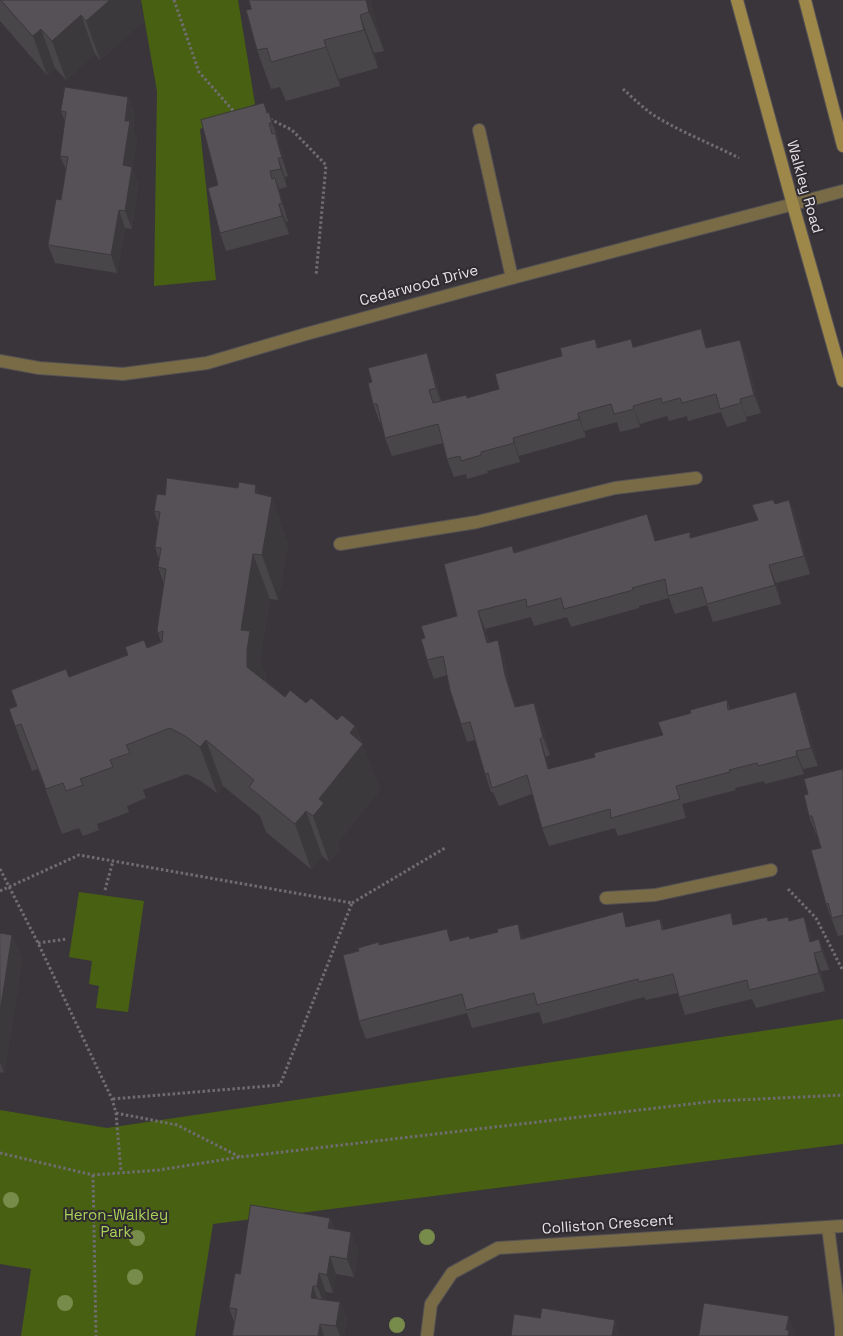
<!DOCTYPE html>
<style>
body{margin:0}
canvas{display:block;background:#39353a}
</style>
<canvas width="843" height="1336"></canvas>
<script>
const c = document.querySelector('canvas').getContext('2d');
c.lineJoin = 'round';
function fill(path, color) { c.fillStyle = color; c.fill(path, 'evenodd'); }
function strokePath(path, color, width, dash) { c.strokeStyle = color; c.lineWidth = width; c.lineCap = dash ? 'butt' : 'round'; c.setLineDash(dash || []); c.stroke(path); }
function write(font, color, halo, rows, align = 'center') {
  c.font = font + ' "Space Grotesk",sans-serif'; c.lineWidth = 4; c.setLineDash([]); c.textBaseline = 'middle'; c.strokeStyle = halo; c.fillStyle = color; for (const [text, x, y, turn = 0] of rows) {
    c.save(); c.translate(x, y); c.rotate((+turn || 0) * Math.PI / 180); c.textAlign = isNaN(turn) ? turn : align; if (halo) c.strokeText(text, 0, 0); c.fillText(text, 0, 0); c.restore();
  }
}
fill(new Path2D(`
 M141,0H238L255,104L200,129L216,280L154,286L157,91Z
 M79,892L144,901L128,1012L96,1008L99,986L89,984L92,961L69,957Z
 M843,1019V1144L213,1224L195,1336H21L31,1269L0,1264V1110L107,1128Z`), '#486012');
const lane = new Path2D(`
 M479,130L512,278
 M340,544L477,522L615,488L696,478
 M606,898L655,895L771,870`);
const street = new Path2D(`
 M0,361L39,368L123,374L207,363L306,334L512,278L843,191
 M828,1227L841,1328V1336
 M427,1336L431,1304L452,1273L498,1248L843,1226`);
const secondary = new Path2D(`
 M737,0L793,205L843,381
 M805,0L843,146`);
strokePath(lane, '#545155', 14);
strokePath(street, '#545155', 14);
strokePath(secondary, '#545155', 14);
strokePath(new Path2D(`
 M174,0L199,72L236,114
 M623,89C632,97 642,107 652,114C680,132 710,143 739,158
 M270,119L292,130L326,165L316,276
 M0,869L38,943L112,1099L116,1113L121,1172
 M788,889L816,918L843,971
 M105,890L113,861
 M0,891L79,855L352,903L280,1085L112,1099
 M352,903L445,848
 M38,943L67,939
 M116,1113L177,1125L240,1157
 M0,1153L93,1175L159,1170L240,1157L716,1101L843,1095
 M93,1175L96,1336`), '#706d71', 3, [2.5, 2.5]);
strokePath(lane, '#786b45', 12);
strokePath(street, '#786b45', 12);
strokePath(secondary, '#9d8749', 12);
c.fillStyle = '#778b4b';
for (const [x, y] of [
 [11,1200],
 [427,1237],
 [137,1238],
 [135,1277],
 [65,1303],
 [397,1325]
]) { c.beginPath(); c.arc(x, y, 8, 0, 2 * Math.PI); c.fill(); }
fill(new Path2D(`
 M0,0H140L142,4L139,6L144,21L100,60L95,54L66,80L55,68L47,75L0,21Z
 M370,0L384,51L374,53L378,68L339,79L340,86L286,101L280,87L271,89L257,50Z
 M128,97L135,115L133,129L137,140L132,168L138,185L132,229L125,228L117,273L55,263L48,245L61,200L66,170L60,156L65,122L61,111Z
 M268,113L276,131L279,141H278L288,176L285,177L287,187L279,189L288,221L286,222L289,234L226,251L220,233L218,185Z
 M595,339L598,347H634L708,348L747,358L761,413L746,417L747,421L727,427L721,412L688,421L687,416L669,421L667,416L640,424V427L620,432L617,422L584,431L586,437L519,456L520,462L487,471L488,473L467,479L466,474L454,477L447,459L443,443L392,456L385,438L382,422L380,423L373,404L433,371L441,401L466,395L467,398L499,389L562,356Z
 M259,494L288,542L278,600L270,599L260,660L266,676V681L285,697L306,703L337,720L355,726L380,790L338,842L340,849L329,862L322,856L311,869L266,832L260,816L223,786L217,793L201,781L187,774L143,790L146,798L127,806L129,812L97,824L99,830L83,836L79,828L62,834L38,769L32,771L9,709L17,707L11,690L69,677L161,642L157,630L164,584L158,567L159,559L155,547L158,523L154,511L165,495Z
 M789,500L796,518L810,574L776,583L781,604L713,622L707,605L675,614L669,598L639,606V608L571,627L567,617L534,626L531,617L485,629L489,643L504,658L511,694L516,707L534,703L541,721L550,755L546,757L549,769L595,757L663,735L691,713L727,700L730,710H803L818,766L803,769L804,774L765,784L764,781L735,788L736,790L682,804L686,818L618,836L615,828L549,846L542,828L532,794L499,806L493,792H491L485,774L475,740L467,742L461,724L447,675L434,679L427,660L425,638L457,616L515,552L647,514L656,541L692,538L758,520L775,504Z
 M843,769V935L838,936L826,904L821,848L817,834H816L809,816L808,794Z
 M804,917L812,941L819,939L826,957L829,970L821,971L825,991L756,1008L752,999L685,1015L678,993L646,1000L644,997L543,1024L539,1012L472,1028L467,1013L366,1039L359,1021V951L380,945L451,941L470,939L498,932L518,924L523,939L628,927L660,919L664,930L769,921H789Z
 M0,933L12,935L22,960L4,1073L0,1072Z
 M330,1218L334,1229L358,1250L354,1277L336,1274L333,1293L326,1292L324,1300L340,1302L347,1320L344,1336H232L234,1322L229,1308L240,1274Z`), '#49464a');
fill(new Path2D(`
 M110,0H140L142,4L139,6L144,21L100,60L86,21Z
 M366,0H370L384,51L369,12Z
 M81,15L95,54L66,80L52,41Z
 M360,15L374,53L378,68L364,30Z
 M41,29L55,68L47,75L33,36Z
 M324,40L339,79L340,86L326,47Z
 M128,97L135,115L133,129L137,140L132,168L138,185L132,229L125,211L123,165L125,121Z
 M269,112L276,131L279,141L272,123Z
 M275,133L282,151L288,176L282,158Z
 M278,158L285,177L287,187L281,169Z
 M275,178L282,196L288,221L282,203Z
 M279,204L286,222L289,234L282,216Z
 M119,210L125,228L117,273L111,255Z
 M701,329L708,347L713,367L706,348Z
 M740,340L747,358L761,413L754,395Z
 M427,353L433,371L442,407L436,388Z
 M740,399L746,417L747,421L741,403Z
 M633,406L640,424V427Z
 M578,413L586,437L579,419Z
 M513,438L519,456L520,462L514,443Z
 M256,485L268,519L272,497L288,542L278,600L262,555L255,493Z
 M789,500L796,518L810,574L804,556Z
 M647,514L654,532L661,559L655,541Z
 M253,554L270,599L260,660L266,676L264,696L247,667L241,630Z
 M769,565L776,583L781,604L775,585Z
 M478,611L485,629L493,661L487,643Z
 M498,640L504,658L511,694L521,725L505,675Z
 M796,692L803,710L818,766L811,748Z
 M534,703L541,721L550,755L543,737Z
 M355,726L362,746L363,744L380,790L338,842L340,849L329,862L313,816L319,799L350,733Z
 M540,739L546,757L554,788L548,769Z
 M206,740L223,786L217,793L200,747Z
 M796,751L803,769L804,774L797,756Z
 M306,811L322,856L311,869L295,824Z
 M804,917L811,935L815,953L810,942Z
 M518,924L524,942L521,939Z
 M12,935L22,960L4,1073L0,1063V1012Z
 M819,939L826,957L829,970L822,951Z
 M814,953L821,971L825,991L819,973Z
 M330,1218L336,1236L328,1228Z
 M351,1232L358,1250L354,1277L347,1259Z
 M330,1256L336,1274L333,1293L327,1275Z
 M319,1273L326,1292L324,1304L317,1286Z
 M313,1286L319,1304L311,1298Z
 M340,1302L347,1320L344,1336H340L336,1326Z
 M789,1316L795,1334V1336H788L786,1330Z
 M615,1320L621,1336H612Z
 M320,1324L324,1336H318Z`), '#3c393c');
const building = new Path2D(`
 M1,0H110L86,21L81,15L52,41L41,29L33,36Z
 M249,0H366L369,12L360,15L364,30L324,40L326,47L271,62L267,48L257,50L246,10L251,9Z
 M65,87L128,97L125,121H130L123,165L132,167L125,211L119,210L111,255L48,245L56,199L61,200L68,157L60,156L66,112L61,111Z
 M264,103L267,113L269,112L272,123H269L272,134L275,133L282,158H278L281,169L270,171L272,179L275,178L279,192L282,203L279,204L282,216L220,233L208,188L218,185L201,120Z
 M701,329L706,348L740,340L754,395L740,399L741,403L720,409L716,394L682,403L680,398L662,403L661,398L633,406L634,409L614,414L611,404L578,413L579,419L513,438L514,443L481,452V455L461,461L460,456L447,459L438,424L385,438L377,404H373L368,383L372,382L368,368L427,353L436,388L429,390L433,403L466,395L467,398L499,389L495,374L562,356L560,348L595,339L597,348L631,339L633,347Z
 M167,478L238,488L239,482L256,485L255,493L272,497L262,555L253,554L241,630L250,631L247,650V667L285,697L290,690L306,703L311,698L337,720L342,715L355,726L350,733L363,744L319,799L324,803L313,816L306,811L295,824L249,787L254,780L206,740L200,747L185,736L170,728L126,745L130,753L110,760L113,767L80,779L83,785L66,791L63,783L46,789L21,724L15,726L9,709L17,706L11,690L66,669L69,677L128,655L125,647L144,640L147,648L162,642L163,631L158,633L157,630L166,569L158,567L161,548L155,547L160,512L154,511L157,494L165,495Z
 M773,500L775,504L789,500L804,556L769,565L775,585L707,604L702,587L668,596L665,579L632,588L633,590L564,609L561,598L527,607L526,599L478,611L487,643L498,640L505,675L515,707L534,703L543,737L540,739L548,769L595,757L594,753L663,735L658,722L691,713L690,710L727,700L728,710L796,692L811,748L796,751L797,756L758,766L757,763L729,770L730,772L676,786L680,799L611,818L610,809L542,828L527,775L492,788L488,773L485,774L470,722L461,724L450,690L443,656L427,660L421,639L425,638L421,626L457,616L444,564L512,546L514,553L647,514L655,541L690,532V538L758,520L752,505Z
 M843,769V915L832,918L828,903L826,904L811,850L821,848L812,816H809L804,795L808,794L804,779Z
 M623,912L626,927L660,919L662,930L731,913L733,925L767,917L768,921L788,917L789,921L804,917L810,942L819,939L822,951L814,953L819,973L749,990L747,980L679,997L673,974L639,982L638,979L537,1005L534,993L466,1010L462,994L359,1021L343,955L359,951L358,948L379,942V945L447,929L450,941L469,936L470,939L498,932L497,929L518,924L521,939Z
 M0,933L12,935L0,1012Z
 M251,1205L330,1218L328,1228L351,1232L347,1259L330,1256L327,1275L319,1273L317,1286H313L311,1298L340,1302L336,1326L320,1324L318,1336H232L237,1309L229,1308L235,1273L240,1274Z
 M704,1303L789,1316L786,1330H789L788,1336H699Z
 M542,1308L615,1320L612,1336H511L514,1314L540,1318Z`);
fill(building, '#555156');
strokePath(building, '#3c393c', 1);
write('15px', '#e3e1e4', '#2f2b30', [
 ["Walkley Road",804,187,74],
 ["Cedarwood Drive",419,286,-15],
 ["Colliston Crescent",608,1225,-4]
]);
write('15px', '#a9d259', '#2f2b30', [
 ["Heron-Walkley",116,1216],
 ["Park",116,1233]
]);
</script>
